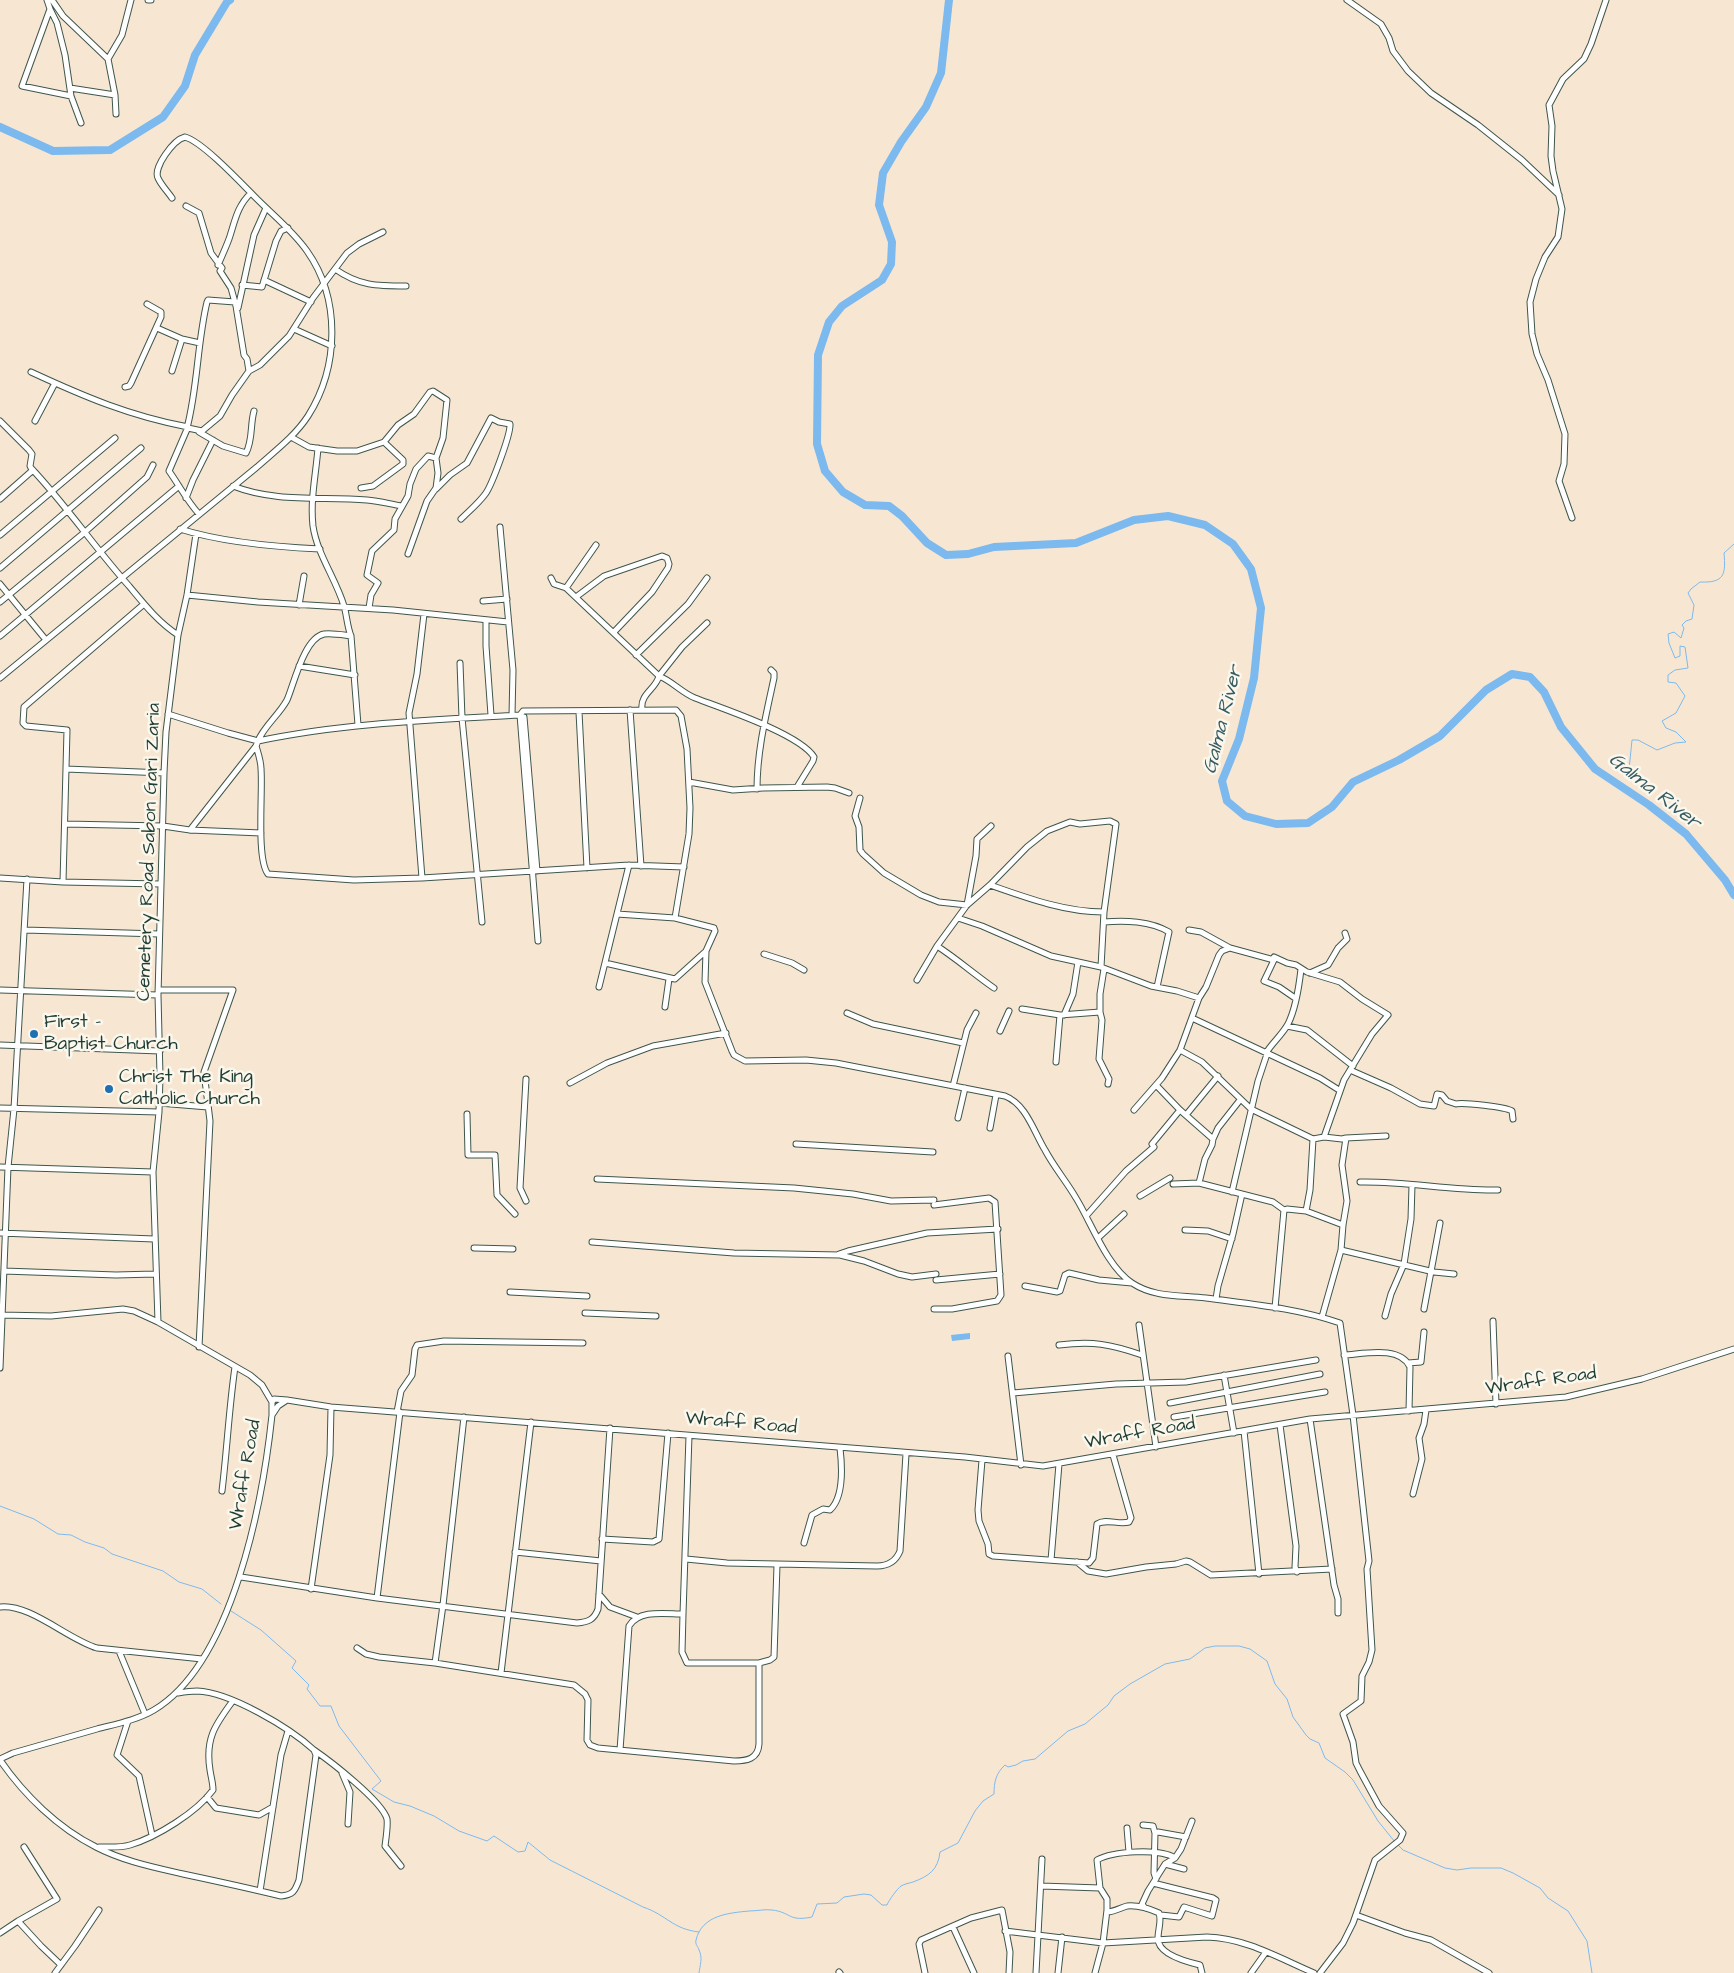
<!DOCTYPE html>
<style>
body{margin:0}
canvas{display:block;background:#f7e7d2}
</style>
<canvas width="1734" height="1973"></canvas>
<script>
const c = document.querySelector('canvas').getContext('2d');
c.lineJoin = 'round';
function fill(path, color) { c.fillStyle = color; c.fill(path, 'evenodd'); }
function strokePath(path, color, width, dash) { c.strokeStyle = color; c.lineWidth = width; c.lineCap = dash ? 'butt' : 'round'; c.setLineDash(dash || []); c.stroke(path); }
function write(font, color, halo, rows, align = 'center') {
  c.font = font + ' "Architects Daughter",sans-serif'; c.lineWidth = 5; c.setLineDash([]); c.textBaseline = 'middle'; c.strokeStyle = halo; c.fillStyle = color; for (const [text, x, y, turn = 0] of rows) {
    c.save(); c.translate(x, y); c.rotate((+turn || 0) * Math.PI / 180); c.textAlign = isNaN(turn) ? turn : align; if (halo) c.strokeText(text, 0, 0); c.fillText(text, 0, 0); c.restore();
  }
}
fill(new Path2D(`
 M970,1333V1339L952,1341L951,1335Z`), '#7cb9ef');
strokePath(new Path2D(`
 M1629,770L1632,740H1638L1657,750L1675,743L1686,742L1676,732L1666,728L1662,721L1676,713L1685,696L1676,683L1668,682V675L1675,670L1688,668L1685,647L1680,646V656L1675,658L1669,643L1668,634L1674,632L1681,638L1684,628L1682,625L1686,621L1692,619L1694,605L1688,593L1691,589L1700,582C1724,583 1726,575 1724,553L1734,544
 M0,1506L34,1519L58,1534L71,1535L85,1542L104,1548L112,1554L163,1571L179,1582L202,1589L221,1604
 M231,1611L261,1630L296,1661L292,1668L309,1685L307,1689L320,1706H331L339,1726L381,1781L372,1789L394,1802L410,1806L434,1816L459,1831L487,1841L494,1836L518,1852L525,1851L528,1842L550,1860L643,1907C667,1915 672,1929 699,1932
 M1398,1845L1403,1850L1445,1868L1457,1870L1471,1868H1501L1513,1873L1540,1888L1548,1898L1568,1911L1587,1941L1592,1973
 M699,1973C700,1965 703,1958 699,1950C698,1946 695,1945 696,1940C702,1915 729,1913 749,1911C757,1911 765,1909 772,1910C791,1912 788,1922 812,1917L817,1904L837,1903L844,1897L864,1894L871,1895L882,1905H887C889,1900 897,1889 901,1886C904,1884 910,1883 913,1882C929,1876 938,1870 940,1852L958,1843L975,1811L983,1801L994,1794C994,1782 996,1773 1005,1765L1008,1767L1016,1765L1023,1761L1035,1759L1068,1731L1085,1724L1108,1705L1114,1696L1130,1684L1165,1664L1190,1659L1205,1648L1215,1646H1239L1250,1649L1267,1661L1275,1684L1287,1699L1293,1717L1306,1735L1310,1739L1319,1743L1325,1758L1345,1772L1353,1780L1378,1821L1395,1842`), '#7cb9ef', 1);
strokePath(new Path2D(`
 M949,0L941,73L926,107L901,142L883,173L879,205L892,242L891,264L882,280L842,306L829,322L818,355L817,444L825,471L843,492L865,505L889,506L902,516L927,543L946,555L968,554L994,547L1076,543L1134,520L1168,516L1205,525L1233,544L1251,569L1261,608L1254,678L1239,739L1222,781L1227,801L1245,816L1276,824L1308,823L1332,807L1353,782L1399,760L1440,736L1486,690L1512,674L1530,677L1544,692L1561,727L1595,769L1649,805L1686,834L1725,880L1734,895
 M0,127L53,151L110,150L163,117L185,86L195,55L227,2L230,0`), '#7cb9ef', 8);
const minor = new Path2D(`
 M47,0L50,9L57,23L65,55L71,96L81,123
 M52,0L63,16L108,59L115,95L116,114
 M148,0H151
 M1347,0L1381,24L1389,38L1393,51L1408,71L1431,93L1478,125L1522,160L1559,195
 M50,9L22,86L71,96
 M108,59L122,35L131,0
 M70,88L115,95
 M186,206L199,213L211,253L222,268L220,271L231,288L236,306L244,355L247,359L249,371
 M218,265C222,256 226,247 229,239C235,221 237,206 251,193
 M335,269C359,286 377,286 406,286
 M264,280L311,302
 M242,285L262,287L276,241L281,231L288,228
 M238,308L254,235L266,208
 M157,328L182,339L200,343
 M294,329L332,346
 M172,371L182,339
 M31,372C85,397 130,416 188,427L169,471C179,485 187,501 199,514
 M125,387L129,386L131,383L161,317V312L147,304
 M0,421L29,450L32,454L30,466L31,468C66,505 95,548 129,586C144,604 158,622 178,635
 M35,421L55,383
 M187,428C198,386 197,344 207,302L208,300L235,302
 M188,428L202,431L220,416L232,395L249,371L260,365L289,336L313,298L347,253L359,244L383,232
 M199,432L223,446L246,453C253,440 250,425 254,411
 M291,437L309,447L337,451H357L384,442L398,425L414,414L430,392L433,391L447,400L443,438L436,458L438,473L436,488L427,501L408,554
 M318,448C316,474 310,500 313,526C317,554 336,579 344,606C347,616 347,626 351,636L358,725
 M233,486C276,503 323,496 367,500C379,501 390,504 402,506
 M361,488L373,486L403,464V460L384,442
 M436,489L450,475L467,463L491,418L499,422L510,424C511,434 492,484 486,493C479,503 469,511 461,519
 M186,498L193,480L213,440
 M0,499L33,470
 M1572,518L1559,481L1564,464L1565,434L1548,380L1537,354L1532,334L1530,302L1536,279L1545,257L1558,237L1562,209L1553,171L1551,156L1552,126L1549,105L1563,79L1584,59L1591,44L1606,0
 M500,527L513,670L512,715
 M180,529C221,542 277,547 320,549
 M0,535L115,438
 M0,568L141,448
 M551,578L554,584L566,588L659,676C672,681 682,693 695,698C721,708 800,734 814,757L813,761L797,787
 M0,584L46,640
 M566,588L596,545
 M187,595L258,602L393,610L508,622
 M576,597L604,576L662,556L667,558L669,564L668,568L652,592L614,632
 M483,601L507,599
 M0,602L85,532L147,477L153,465
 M299,605L304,576
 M369,608L371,595L378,583L367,575L372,551L394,530L395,519L408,496L410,484L416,469L428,456L436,458
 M486,620V646L491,715
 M0,636L179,486
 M636,655L688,604L707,578
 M460,663L462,718L482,922
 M299,666L355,675
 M0,678L257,467C275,451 295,436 308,416C339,367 341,299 307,251C293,231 274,216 257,199C242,184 203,142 185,137C173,140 153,168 158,178C161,185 168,192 172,198
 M642,709C640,694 656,689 659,676L682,647L707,623
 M630,710L641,866
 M579,712L587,868
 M168,714L228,733L258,741C264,726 279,715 287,700C294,684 304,638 324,634C333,633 343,635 351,636
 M520,715L538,941
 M524,717L537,871
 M256,746C258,753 261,761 261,769C263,791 256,859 268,874L354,880L422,878L629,865L684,867
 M66,769L164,773
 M689,782L733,790L763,788L827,787L835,788L849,793
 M757,789C757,751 766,715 774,678V673L771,670
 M860,798L855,816L859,827L860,850L863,854L884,873L921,895L939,902L967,905L976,856L977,839L991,826
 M65,824L163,826L190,830L261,833
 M190,830L256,746L258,741C344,723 433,720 520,715L523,711L676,710L681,716L687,749L690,808L689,834L675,918
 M0,878L63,882L160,884
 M422,878L409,713L417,674L424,614
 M63,882L67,730L26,726L23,723L24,707L144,604
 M990,885C1027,898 1065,912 1104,912L1101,967
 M617,914L675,918L714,928L715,931L706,951L705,982L732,1051L734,1055L745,1061L806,1060L836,1063L1005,1096C1026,1104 1034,1132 1045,1150C1054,1167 1066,1181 1076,1198C1091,1222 1107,1267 1132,1283C1155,1298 1180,1295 1206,1298C1250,1304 1297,1308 1340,1323L1353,1415L1369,1561L1367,1569L1372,1650L1369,1662L1362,1676L1361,1701L1343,1714L1353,1742L1356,1763L1360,1771L1379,1806L1403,1833L1400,1840L1375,1860L1353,1923L1343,1943L1320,1973
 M958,918L982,926L1051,956L1101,967L1151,986L1177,991L1199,998
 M1104,922C1124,920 1151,921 1169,932L1157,987
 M25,930L159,934
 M937,946C957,959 974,974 994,988
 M764,954L792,963L804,970
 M1274,960L1264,981L1279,987L1295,998
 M605,963L675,979L706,951
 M1104,969L1100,994V1012L1102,1020L1099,1059L1109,1079L1108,1084
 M1310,973L1328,965L1338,948L1347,939L1345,933
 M917,980L937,946L967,905L990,885L1027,847L1047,831L1070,822L1080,824L1110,821L1116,824L1104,912
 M599,987L629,865
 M0,990L158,995
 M158,990H233L204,1072L210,1121L199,1347
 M665,1007L669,979
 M1022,1009L1060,1015L1100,1012
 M847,1013L873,1024L963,1043
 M1064,1015L1073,994L1078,962
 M1192,1018L1320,1078L1339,1090
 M1287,1026L1307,1030L1353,1066
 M1000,1031L1009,1011
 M0,1045L160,1051
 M1180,1050L1202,1062L1251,1109L1313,1139L1324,1137L1344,1080L1372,1034L1388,1015L1362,999L1340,982L1307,972L1296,965L1287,963L1274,957V960L1230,948L1201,932L1189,930
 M1266,1053C1272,1043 1282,1035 1288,1024C1296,1008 1299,987 1301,969
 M1056,1062L1060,1015
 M1350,1070L1391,1088L1420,1104L1434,1106L1437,1094L1442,1095L1447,1101L1456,1104C1462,1102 1506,1107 1512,1111L1513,1119
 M526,1079L520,1188L526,1201
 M570,1083L607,1063L653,1046L726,1033
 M1156,1085L1180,1110L1213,1139L1212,1145L1205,1159L1199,1183
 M953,1086L967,1030L976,1013
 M159,1103L208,1107
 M0,1108L159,1112
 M1134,1110L1162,1078L1180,1050L1199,998L1206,987L1219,955L1222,951L1230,948
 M467,1114L468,1155H495L497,1195L515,1214
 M1186,1115L1218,1076
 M958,1118L965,1088
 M990,1128L996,1095
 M1346,1138L1386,1136
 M1213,1139L1218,1128L1240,1100
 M796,1144L933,1152
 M1152,1144L1180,1110
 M0,1167L153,1172
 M597,1179L794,1188L853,1194L891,1201L934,1200
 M1360,1182C1406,1181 1452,1191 1498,1190
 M1173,1184L1199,1183L1273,1202L1284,1210
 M1232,1192L1258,1081L1267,1054
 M1140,1196L1170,1178
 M1284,1210L1287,1209L1306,1211L1310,1190L1313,1139
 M1306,1211L1343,1225
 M1086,1216L1126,1171L1154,1147
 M1185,1230L1208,1231L1232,1239
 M0,1233L154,1239
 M1098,1238L1124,1214
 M592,1242L734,1253L840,1255L864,1261L898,1274L912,1277L936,1274
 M474,1248L513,1249
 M1341,1250L1434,1272L1454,1274
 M839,1254L848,1251L927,1233L998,1229
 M4,1271L116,1275L155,1274
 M936,1280L1000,1274
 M1025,1286L1057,1292L1060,1291L1065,1275L1069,1273L1099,1280L1132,1283
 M510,1292L587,1296
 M1216,1299L1218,1286L1233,1234L1242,1194
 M1275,1308L1284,1210
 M934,1309H952L997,1301L1001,1295L995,1202L989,1198L934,1205
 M1424,1309L1440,1223
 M585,1313L656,1316
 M0,1315L51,1316L123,1309L134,1311L158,1322L250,1375L262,1385L272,1402V1414
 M1385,1316L1391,1294L1404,1264L1411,1219L1412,1185
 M1322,1317L1341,1250L1343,1225L1347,1201L1342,1165L1346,1138L1342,1139L1324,1137
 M1493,1321L1496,1404
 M158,1322L153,1172L159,1112L160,1076L158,995L164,773L166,732L178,635L187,595L196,534
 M1139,1325L1156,1447
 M1059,1345C1093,1341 1110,1344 1142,1355
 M1344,1355C1363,1354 1400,1345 1410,1367L1409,1411
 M1008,1356L1021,1465
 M1408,1363L1421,1362L1424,1332
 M0,1368L8,1167L14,1109L27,879
 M1224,1375L1234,1433
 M1013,1393L1116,1384L1186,1382L1316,1360
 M272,1402L274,1399L287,1400
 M1170,1403L1320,1374
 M397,1412L401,1391L412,1375L415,1349L417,1345L444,1341L583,1343
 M1174,1417L1325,1392
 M1310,1419L1334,1585L1338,1599V1613
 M1280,1425L1296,1546L1295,1567L1297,1572
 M1244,1431L1259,1574
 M982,1460L978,1510L979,1521L988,1544L989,1554L993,1556L1089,1563L1093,1558L1097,1524C1106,1518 1118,1525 1129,1522L1131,1518L1113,1455
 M222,1491C227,1450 229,1408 235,1367
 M1413,1494L1422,1459L1419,1438L1424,1424L1426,1410
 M602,1539L653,1542L659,1539L668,1433
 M804,1543L812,1515L823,1509L830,1510C844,1497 842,1465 840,1448
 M515,1552L601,1561
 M686,1559L727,1563L877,1566C888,1566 896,1561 900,1551L906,1454
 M1051,1560L1059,1464
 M1077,1562L1088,1571L1106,1574L1146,1567L1176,1564L1186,1561L1190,1562L1211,1575L1332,1569
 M241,1577L377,1598L577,1623C588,1622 594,1620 598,1609L610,1428
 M311,1589L330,1455L331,1407
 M599,1594L610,1607L637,1617
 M377,1598L400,1412
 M0,1607C29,1603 69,1640 97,1648L202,1659
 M357,1648L366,1654L379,1657L435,1663L574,1685L585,1694L588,1700L587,1740L590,1745L598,1748L734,1761C747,1761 758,1759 759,1744V1663H687L682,1652L683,1614
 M119,1651L145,1714
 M435,1663L443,1605L464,1417
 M759,1663L770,1660L774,1657L777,1565
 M501,1673L531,1422
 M128,1721L117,1755L139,1776L152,1835
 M314,1750C330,1761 382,1801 387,1819C388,1826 386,1838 385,1846L401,1866
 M620,1750L629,1626C639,1609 666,1614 683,1614L689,1436
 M0,1759L13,1753C41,1745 69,1737 97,1729C116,1724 137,1720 154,1710C233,1663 263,1500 272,1415L278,1406L287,1400L331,1407L965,1457L1043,1466L1310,1419L1566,1397L1642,1379L1734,1349
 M0,1760C24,1795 58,1828 96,1847C123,1861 153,1867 183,1874C216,1881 248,1888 281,1896C293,1895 295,1891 299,1880L316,1755L314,1750C290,1728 230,1692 197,1691C191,1691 184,1692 178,1693
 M342,1773L350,1792L348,1824
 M207,1797L216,1808L259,1815L273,1807
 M1143,1825L1153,1826L1155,1833
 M1127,1828L1129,1852
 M99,1847C110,1847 120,1848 130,1845C157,1837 197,1812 213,1790C213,1783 211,1777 210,1770C205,1739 215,1725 232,1702
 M1165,1864L1184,1869
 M1156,1879L1154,1873L1155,1833L1158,1832L1186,1837
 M1153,1883L1213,1898L1216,1900L1212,1916L1184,1907L1179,1917L1161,1915
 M1041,1886L1100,1888
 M260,1891L281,1755L288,1731
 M1144,1907L1142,1904L1148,1891L1165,1864L1175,1858L1181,1849L1192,1821
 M1107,1912C1114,1912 1120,1908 1127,1906C1137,1905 1150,1909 1159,1913C1162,1921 1158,1929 1158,1938C1157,1954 1187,1962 1200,1965L1202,1973
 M1356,1915L1405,1933L1431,1940L1489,1973
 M18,1921L41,1946L61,1965
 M953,1927L974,1973
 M1005,1931L1103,1943L1207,1937C1245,1938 1279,1958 1314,1973
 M0,1933L18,1921L57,1899L24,1847
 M839,1972L840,1973
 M55,1973L75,1946L99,1910
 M925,1973L919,1944L921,1940L971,1918L1002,1910L1010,1952L1009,1973
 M1036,1973L1042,1859
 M1058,1973L1062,1937
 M1095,1973L1103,1943L1107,1910V1899L1100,1888L1097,1860C1113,1851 1160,1848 1175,1858
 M1251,1973L1266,1952`);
strokePath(minor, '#3f564c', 7);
strokePath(minor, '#fff', 5);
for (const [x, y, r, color] of [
 [34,1034,5,"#1f6fb2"],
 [109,1089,5,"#1f6fb2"]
]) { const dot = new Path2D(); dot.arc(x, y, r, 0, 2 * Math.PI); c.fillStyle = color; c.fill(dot); strokePath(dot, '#fbf7ec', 2); }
write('19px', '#1f3d34', '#fbf7ec', [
 ["Cemetery Road Sabon Gari Zaria",150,852,-88],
 ["Wraff Road",1541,1382,-8],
 ["Wraff Road",741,1424,5],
 ["Wraff Road",1140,1434,-10],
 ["Wraff Road",246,1475,-80]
]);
write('19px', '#1f3d34', '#fbf7ec', [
 ["First -",44,1023],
 ["Baptist Church",44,1045],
 ["Christ The King",119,1078],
 ["Catholic Church",119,1100]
], 'left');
write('italic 20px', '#365c63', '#fbf7ec', [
 ["Galma River",1224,720,-76],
 ["Galma River",1654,792,38]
]);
</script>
